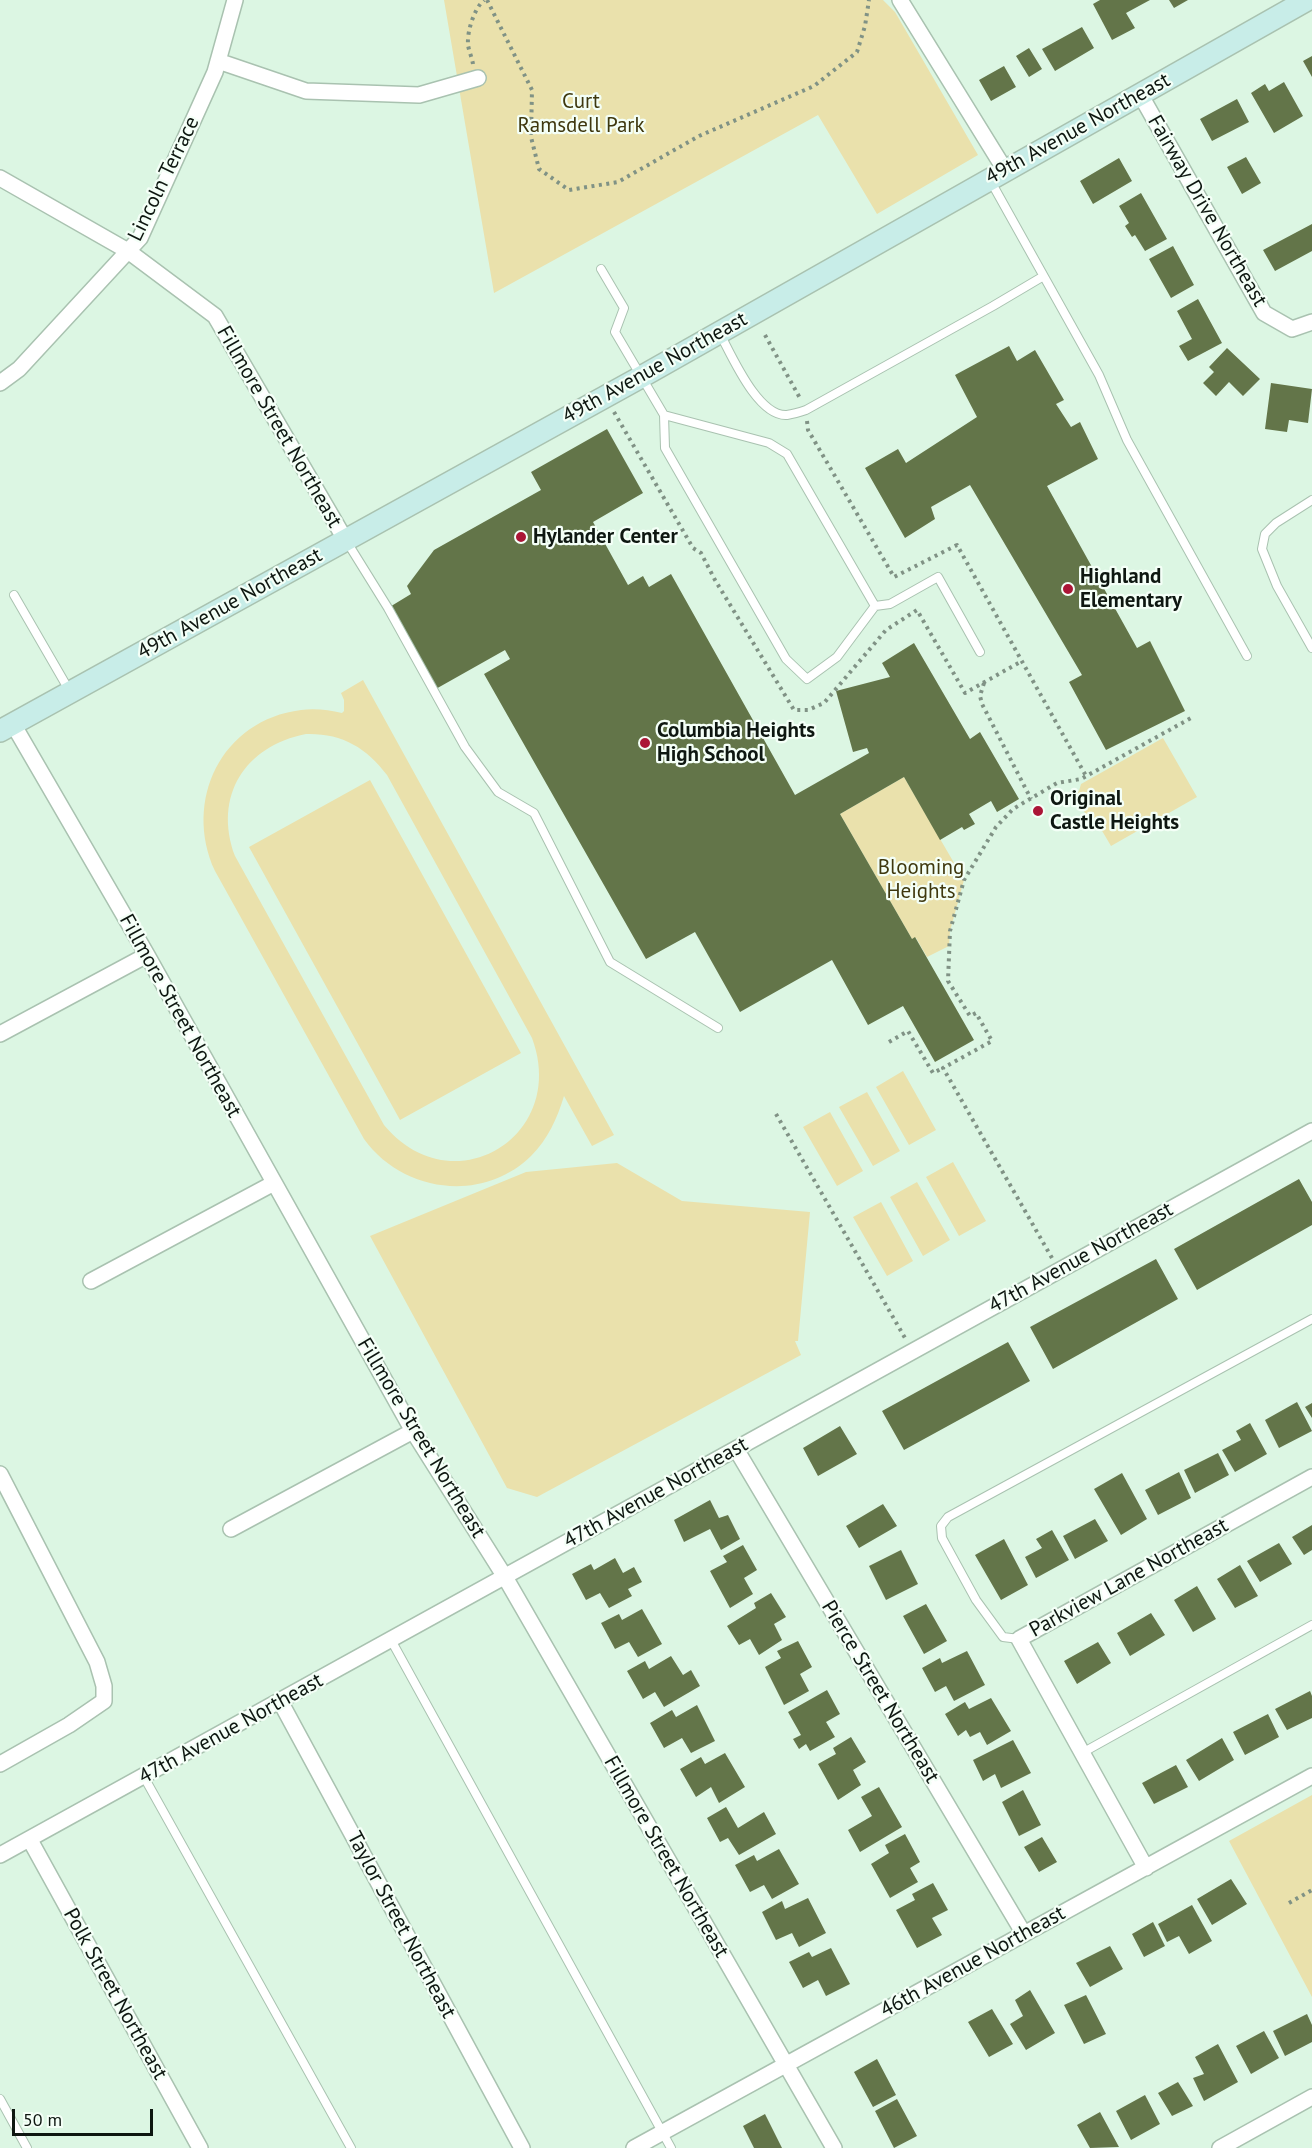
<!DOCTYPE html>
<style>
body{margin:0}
#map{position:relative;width:1312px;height:2148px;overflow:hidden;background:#dcf6e3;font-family:"PT Sans",sans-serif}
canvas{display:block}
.scale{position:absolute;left:12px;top:2109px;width:141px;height:27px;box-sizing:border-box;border:3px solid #0e1711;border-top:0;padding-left:8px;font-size:18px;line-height:21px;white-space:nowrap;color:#0e1711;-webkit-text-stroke:4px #f4fff7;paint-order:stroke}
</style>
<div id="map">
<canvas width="1312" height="2148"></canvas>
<div class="scale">50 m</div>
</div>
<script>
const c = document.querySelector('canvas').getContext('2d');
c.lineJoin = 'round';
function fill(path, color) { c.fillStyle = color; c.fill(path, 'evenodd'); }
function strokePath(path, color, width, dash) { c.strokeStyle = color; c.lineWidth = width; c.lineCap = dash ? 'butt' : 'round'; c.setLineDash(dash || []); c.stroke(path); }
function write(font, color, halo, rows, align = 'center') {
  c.font = font + ' "PT Sans",sans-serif'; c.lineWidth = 4.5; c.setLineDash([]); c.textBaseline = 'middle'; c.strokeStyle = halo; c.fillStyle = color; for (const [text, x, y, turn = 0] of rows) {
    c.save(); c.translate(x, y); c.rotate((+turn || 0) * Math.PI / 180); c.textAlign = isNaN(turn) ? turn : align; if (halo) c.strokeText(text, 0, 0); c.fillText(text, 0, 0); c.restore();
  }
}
fill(new Path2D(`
 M444,0H883L895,12L978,155L877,214L818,115L494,293Z
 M363,680L614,1135L592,1146L564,1096C557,1119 548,1139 531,1156C482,1204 402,1192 364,1139L215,871C183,801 221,720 301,710C315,708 329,710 342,713L344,711V700L341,693ZM306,734C341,733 366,747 387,775L532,1038C569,1137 452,1207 384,1125L235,856C213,796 245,746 306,734Z
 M1163,738L1197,797L1111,846L1098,824L1092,825L1074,794L1079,791L1081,784Z
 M904,777L964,880L950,931L949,946L927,957L916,938L912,939L840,814Z
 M370,780L521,1053L400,1120L249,847Z
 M903,1071L936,1130L909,1145L876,1087Z
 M867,1092L900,1151L873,1166L839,1107Z
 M830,1112L863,1171L837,1186L803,1127Z
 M953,1162L986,1221L959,1236L926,1177Z
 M617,1163L682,1201L810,1212L798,1341H795L801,1355L537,1497L507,1488L370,1236L526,1172Z
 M917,1182L950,1240L923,1256L890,1197Z
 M881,1202L913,1261L887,1276L853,1217Z
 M1312,1795V1997L1229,1841Z`), '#eae1ac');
fill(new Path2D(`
 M1100,0H1150L1126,13L1135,28L1112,40L1093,4Z
 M1169,0H1188L1174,8Z
 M1082,27L1094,48L1055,71L1042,49Z
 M1029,48L1042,69L1029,77L1016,56Z
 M1312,56V77L1303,61Z
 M1004,66L1016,87L991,101L979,80Z
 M1284,82L1303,116L1274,133L1251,93L1265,84L1269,91Z
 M1237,99L1249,122L1212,141L1200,119Z
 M1246,157L1261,183L1242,194L1227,167Z
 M1119,158L1132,181L1093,204L1080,181Z
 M1141,193L1167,239L1145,251L1135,235L1132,237L1125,226L1129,223L1119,206Z
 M1312,224V251L1275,271L1263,250Z
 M1173,246L1194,285L1171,298L1149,259Z
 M1198,299L1222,343L1188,361L1179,346L1192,339L1177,311Z
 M1009,346L1017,361L1035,350L1064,400L1056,404L1071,427L1080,422L1098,459L1047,486L1137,648L1150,641L1185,711L1106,750L1069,682L1082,675L970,485L931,507L935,519L905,538L865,468L898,449L906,463L977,417L955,375Z
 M1227,348L1260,379L1243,396L1229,382L1216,396L1203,383L1214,372L1209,367Z
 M1271,383L1312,389L1308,423L1289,420L1287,432L1265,429Z
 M607,429L643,493L593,522L628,585L643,576L649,587L671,574L795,795L869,753L867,748L853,752L836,691L890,677L882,663L914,643L970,739L980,732L1019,799L997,812L991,801L969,814L975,824L964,830L962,827L940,840L904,777L840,814L912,939L915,937L974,1040L935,1062L903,1006L868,1025L832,960L740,1012L695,932L646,959L484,674L510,659L505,650L434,690L388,608L411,594L407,586L434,550L541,490L531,472Z
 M1299,1179L1312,1202V1225L1197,1290L1174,1249Z
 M1156,1259L1178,1299L1053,1369L1030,1327Z
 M1008,1342L1030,1381L904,1450L882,1411Z
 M1297,1402L1312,1431L1279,1448L1265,1420Z
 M1312,1403V1418L1305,1407Z
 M1250,1423L1267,1454L1235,1472L1222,1450L1241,1440L1236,1431Z
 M840,1426L857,1454L818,1476L803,1448Z
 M1218,1453L1229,1475L1195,1493L1184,1470Z
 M1179,1472L1191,1498L1158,1515L1145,1490Z
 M1122,1473L1147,1519L1121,1535L1094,1489Z
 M710,1500L719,1518L728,1515L740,1539L721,1550L710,1529L684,1542L674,1520Z
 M883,1504L897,1526L859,1548L846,1526Z
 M1095,1519L1108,1541L1075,1559L1063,1536Z
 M1312,1525V1550L1304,1555L1292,1537Z
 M1052,1530L1069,1560L1036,1578L1025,1557L1042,1548L1036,1539Z
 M1004,1539L1028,1585L1001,1600L975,1555Z
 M1279,1543L1292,1564L1260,1582L1247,1561Z
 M743,1545L757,1570L744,1578L753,1594L730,1608L710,1571L727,1562L723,1556Z
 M901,1550L918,1584L886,1600L869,1566Z
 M615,1558L623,1573L634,1567L642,1582L628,1589L632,1596L609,1608L600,1593L586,1600L572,1574L591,1564L594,1570Z
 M1240,1565L1258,1596L1235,1608L1217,1579Z
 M1197,1586L1216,1619L1193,1632L1174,1600Z
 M771,1593L786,1617L774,1624L782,1640L759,1655L750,1639L739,1645L727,1626L756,1608L754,1603Z
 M926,1604L947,1641L924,1654L903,1616Z
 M642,1609L662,1644L638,1657L629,1642L615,1649L601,1623L619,1614L622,1620Z
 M1151,1613L1165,1635L1130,1656L1117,1633Z
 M798,1641L812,1667L800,1674L809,1691L784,1705L765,1667L781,1658L777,1651Z
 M1098,1642L1111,1663L1077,1684L1064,1661Z
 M967,1651L985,1685L954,1701L946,1686L935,1692L922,1668L940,1658L942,1663Z
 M671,1656L683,1675L691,1670L700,1686L664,1707L655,1692L643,1699L627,1671L645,1661L649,1669Z
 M827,1690L840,1714L826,1722L835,1737L810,1751L806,1744L799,1749L793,1739L801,1735L788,1712Z
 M1310,1691L1312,1696V1718L1287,1730L1275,1709Z
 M991,1698L1011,1731L987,1745L980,1732L970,1737L966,1730L958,1736L945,1714L965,1702L969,1709Z
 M697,1705L715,1741L691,1753L682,1738L664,1748L650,1723L672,1710L676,1717Z
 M1268,1714L1279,1737L1245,1755L1233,1732Z
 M851,1737L866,1762L853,1770L861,1785L838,1800L818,1764L836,1754L833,1748Z
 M1222,1738L1234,1760L1199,1781L1186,1760Z
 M1013,1740L1031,1773L1001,1788L995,1774L983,1781L973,1760Z
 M725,1753L745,1787L719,1803L711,1787L696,1797L680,1769L701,1757L705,1764Z
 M1176,1765L1188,1787L1154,1804L1142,1783Z
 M879,1787L902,1827L860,1852L848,1830L872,1816L861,1797Z
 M1023,1790L1041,1825L1019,1836L1002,1802Z
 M726,1807L738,1828L764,1812L776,1834L739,1855L728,1838L720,1842L707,1818Z
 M905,1834L920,1862L910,1868L918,1882L890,1898L871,1864L889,1853L885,1845Z
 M1042,1837L1057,1862L1039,1872L1024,1847Z
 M779,1849L799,1884L772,1899L764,1885L750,1892L735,1865L754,1855L757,1861Z
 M1231,1879L1247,1904L1212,1925L1197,1899Z
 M933,1883L948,1910L932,1918L942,1935L917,1948L896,1910L915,1900L912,1894Z
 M808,1898L826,1933L799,1947L792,1933L776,1940L762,1912L782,1901L785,1909Z
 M1192,1905L1212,1941L1189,1954L1179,1936L1167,1942L1158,1924Z
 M1153,1922L1165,1946L1144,1957L1132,1934Z
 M1110,1946L1123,1969L1090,1987L1076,1963Z
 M831,1948L850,1984L826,1996L818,1980L803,1988L789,1962L809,1952L812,1957Z
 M1030,1990L1055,2033L1026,2050L1010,2024L1023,2016L1015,2000Z
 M1086,1995L1106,2034L1084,2044L1064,2005Z
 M992,2009L1013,2044L989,2057L968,2022Z
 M1307,2014L1312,2025V2042L1285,2056L1273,2031Z
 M1264,2031L1279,2058L1251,2074L1236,2046Z
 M1218,2044L1238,2082L1204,2101L1193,2078L1204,2074L1195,2057Z
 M877,2059L896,2095L873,2107L854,2072Z
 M1178,2082L1193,2106L1172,2116L1158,2093Z
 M1145,2095L1160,2124L1131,2140L1116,2111Z
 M897,2099L917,2136L894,2148L875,2111Z
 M1100,2112L1119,2147L1090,2148L1077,2125Z
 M765,2114L782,2148H754L743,2126Z`), '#637549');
const lane = new Path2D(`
 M990,180L1099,375L1127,440L1247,656
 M601,269L624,308L615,332L664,415L665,448L786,659L807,679L837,657L875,606L787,454L769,443L664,415
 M720,334C732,356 758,417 787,415C793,414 800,412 806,410L993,306L1042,277
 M1312,500L1276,523L1265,534L1262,549L1277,586L1312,648
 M347,542L388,608L465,747L498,792L534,813L610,962L718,1028
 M14,595L69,690
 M875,606L890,604L938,577L980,652
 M1019,1639L1003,1637L976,1600L942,1538L941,1526L948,1517L1312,1319
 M391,1640L671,2148
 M1082,1753L1312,1625
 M144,1777L351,2148
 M0,2099L27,2148`);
const street = new Path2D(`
 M900,0L1005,170
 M218,61L306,91L419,95L478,78
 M1140,94L1264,313L1292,329L1312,322
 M0,178L128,251L215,316L346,541
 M0,383L19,369L140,238L215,72L235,0
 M13,724L147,955L413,1431L505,1577L834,2148
 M0,1034L147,955
 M91,1281L274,1183
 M736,1449L1024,1934
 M0,1474L97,1662L104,1686V1701L69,1725L0,1764
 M231,1529L413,1431
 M280,1701L522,2148
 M30,1840L200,2148
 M0,1855L1312,1131
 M1146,1868L1019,1639L1312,1477
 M634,2148L1312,1776
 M1220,2148L1312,2097`);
const secondary = new Path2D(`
 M0,731L641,377L1307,0`);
strokePath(lane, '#a9c2b0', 10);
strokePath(street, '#a9c2b0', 18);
strokePath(secondary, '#a9c2b0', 24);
strokePath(new Path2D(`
 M487,0L532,90L531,137L539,169L569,190L618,182L699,136L814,86L857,52L865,26L869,0
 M473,64C472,58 469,51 468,45C467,31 474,9 484,0
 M765,335L801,400
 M614,412L693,548L701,553L715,580L794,710H808L824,703L886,630L917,610L965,693L1022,661
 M807,421L808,430L894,577L957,545L1086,776
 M984,683L980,696L982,704L1031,799
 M889,1042L908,1031L933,1073L943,1068
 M776,1114L905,1338
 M1052,1258L943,1068L992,1041L976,1013L970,1016L948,981L950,931L964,880L996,827L1013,809L1057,783L1081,779L1191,718
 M1289,1903L1312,1890`), '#809285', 4, [3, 4.5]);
strokePath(lane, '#fff', 8);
strokePath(street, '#fff', 15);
strokePath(secondary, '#c8ede8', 21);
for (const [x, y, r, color] of [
 [521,537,6,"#ab1536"],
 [1068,589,6,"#ab1536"],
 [645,743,6,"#ab1536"],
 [1038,811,6,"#ab1536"]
]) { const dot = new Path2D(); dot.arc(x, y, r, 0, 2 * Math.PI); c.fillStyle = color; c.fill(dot); strokePath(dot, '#f4fff7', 2); }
write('21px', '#3f380e', '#f4fff7', [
 ["Curt",581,102],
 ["Ramsdell Park",581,126],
 ["Blooming",921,868],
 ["Heights",921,892]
]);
write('21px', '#0e1711', '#f4fff7', [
 ["49th Avenue Northeast",1078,129,-29],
 ["Lincoln Terrace",164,179,-64],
 ["Fairway Drive Northeast",1207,211,60],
 ["49th Avenue Northeast",655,368,-29],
 ["Fillmore Street Northeast",279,427,60],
 ["49th Avenue Northeast",230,604,-29],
 ["Fillmore Street Northeast",180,1016,61],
 ["47th Avenue Northeast",1081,1258,-29],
 ["Fillmore Street Northeast",421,1438,59],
 ["47th Avenue Northeast",656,1493,-29],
 ["Parkview Lane Northeast",1129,1578,-29],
 ["Pierce Street Northeast",880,1692,59],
 ["47th Avenue Northeast",231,1729,-29],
 ["Fillmore Street Northeast",666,1857,60],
 ["Taylor Street Northeast",401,1925,62],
 ["46th Avenue Northeast",973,1962,-29],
 ["Polk Street Northeast",115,1994,61]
]);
write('bold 21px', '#0e1711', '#f4fff7', [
 ["Hylander Center",533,537],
 ["Highland",1080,577],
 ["Elementary",1080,601],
 ["Columbia Heights",657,731],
 ["High School",657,755],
 ["Original",1050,799],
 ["Castle Heights",1050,823]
], 'left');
</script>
